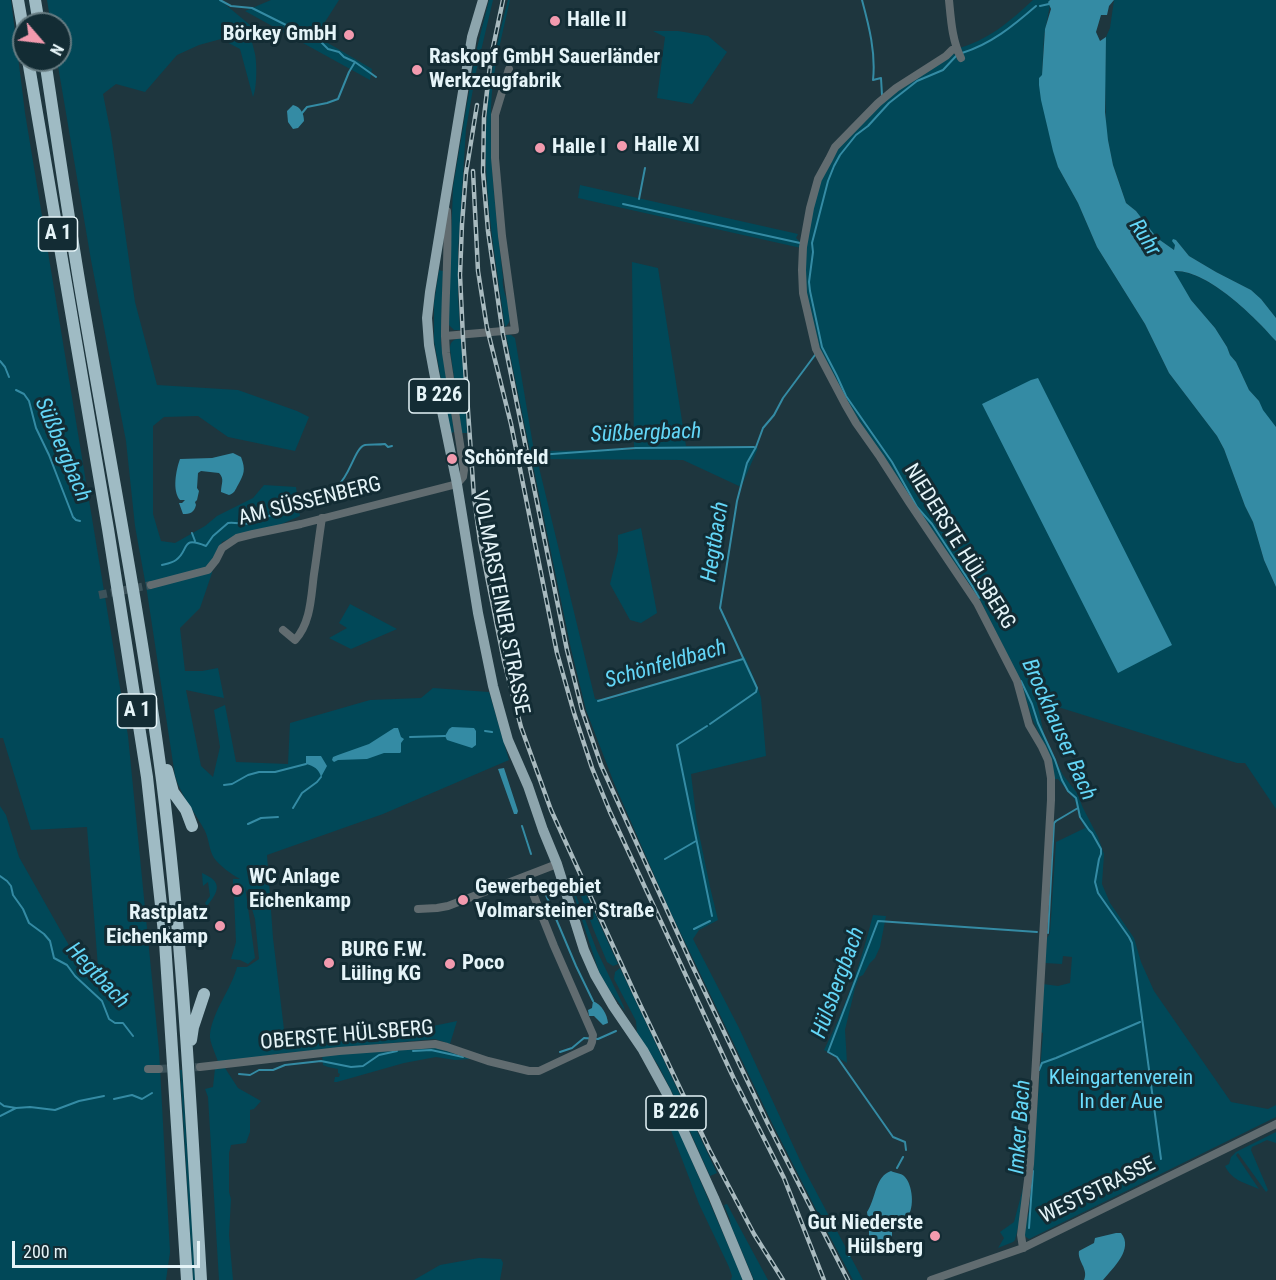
<!DOCTYPE html>
<meta charset="utf-8">
<style>
body{margin:0}
#map{position:relative;width:1276px;height:1280px;overflow:hidden;background:#1e363e;font-family:"Roboto Condensed",sans-serif}
canvas{display:block}
.north{position:absolute;left:12px;top:12px;width:60px;height:60px;box-sizing:border-box;background:#132c34;border:2px solid #677c82;border-radius:50%;rotate:118deg;font-size:16px;font-weight:700;line-height:24px;text-align:center;color:#e5f4f8}
.north::after{content:'';display:block;margin:auto;width:21px;height:27px;background:#f29aae;clip-path:polygon(50% 0,100% 100%,50% 72%,0 100%)}
.scale{position:absolute;left:12px;top:1241px;width:188px;height:27px;box-sizing:border-box;border:3px solid #e5f4f8;border-top:0;padding-left:8px;font-size:18px;line-height:21px;white-space:nowrap;color:#e5f4f8;-webkit-text-stroke:4px #132c34;paint-order:stroke}
</style>
<div id="map">
<canvas width="1276" height="1280"></canvas>
<div class="north">N</div>
<div class="scale">200 m</div>
</div>
<script>
const c = document.querySelector('canvas').getContext('2d');
c.lineJoin = 'round';
function fill(path, color) { c.fillStyle = color; c.fill(path, 'evenodd'); }
function strokePath(path, color, width, dash) { c.strokeStyle = color; c.lineWidth = width; c.lineCap = dash ? 'butt' : 'round'; c.setLineDash(dash || []); c.stroke(path); }
function write(font, color, halo, rows, align = 'center') {
  c.font = font + ' "Roboto Condensed",sans-serif'; c.lineWidth = 6; c.setLineDash([]); c.textBaseline = 'middle'; c.strokeStyle = halo; c.fillStyle = color; for (const [text, x, y, turn = 0] of rows) {
    c.save(); c.translate(x, y); c.rotate((+turn || 0) * Math.PI / 180); c.textAlign = isNaN(turn) ? turn : align; if (halo) c.strokeText(text, 0, 0); c.fillText(text, 0, 0); c.restore();
  }
}
fill(new Path2D(`
 M0,0H11L25,113L128,736L159,1050L170,1252L166,1280H0V806L6,815L19,857L79,963L98,967L87,827L31,830L3,738H0Z
 M47,0H220L250,25C249,35 253,44 255,54C257,64 257,88 253,97L240,49L221,39L199,45L177,55L145,92L116,84L103,94L111,134L135,302L157,385L238,390L297,411L309,417L295,451L228,437L198,416L164,417L153,426V514L161,541L175,543L205,526L217,516L253,498L264,485L296,487L300,516L277,526L236,536L222,542L214,561L212,573L200,608L180,628L185,671H202L218,668L224,698L186,690L201,766L213,777L220,747L214,710L225,705L236,762L288,764L290,723L370,700L421,698L433,688L489,692L509,760L383,814L267,855L273,938L286,1046L327,1042L367,1040L457,1021L450,1044L435,1039L276,1054L249,1059L218,1062C216,1054 209,1042 210,1034C213,1010 231,990 237,967H247L259,959L255,919L245,886L255,958L248,964L240,960L231,959L236,942L234,896L242,894L240,885L233,887V879H240C231,874 220,866 214,858C209,850 209,839 205,831C195,812 181,796 175,776L147,592L135,526L126,441L91,260L57,60H60V24H51Z
 M271,0H339L316,36L372,69L370,80L245,11Z
 M489,0H493L476,72L466,129L458,252V295L460,330H454L448,324L453,187L475,56Z
 M508,0H510C502,36 492,72 491,108C489,165 497,221 503,278C500,293 519,317 505,327C495,253 480,178 488,103C491,68 499,34 508,0Z
 M1033,0H1050L1048,2L1050,5L1044,36L1042,75L1047,125L1058,167L1078,203L1097,247L1145,324L1169,373L1217,436L1224,449L1245,506L1253,522L1264,560L1276,587V809L1245,763H1237L1058,707L1041,699L1040,697L1036,699L1045,738L1050,750L1063,775L1077,793L1083,808L1098,837L1104,854L1102,884L1110,903L1134,938L1141,962L1154,991L1231,1102L1268,1109L1276,1105V1117L1029,1239L1023,1235L1026,1221L1029,1211L1043,1033L1040,1032L1043,984L1058,986L1070,983L1072,957L1063,956L1062,964L1045,963L1047,938L1050,933L1056,842L1085,828L1080,818L1075,800L1058,779H1054L1046,749L1032,718L1023,689L1024,688L978,596L909,502L819,355L803,293L810,208L835,147L878,103L952,50L956,57L957,55L956,49C989,40 1009,22 1033,0Z
 M1114,0H1276V318L1261,299L1251,290L1216,272L1189,256L1176,240L1174,250L1157,238L1136,211L1126,203L1118,179L1113,165L1106,130L1105,81L1106,37L1110,28Z
 M653,31H678L708,36L727,52L692,104L657,98L665,37Z
 M580,185L798,234L796,238L800,242L801,248L578,198Z
 M632,262L658,268L686,446L758,448L741,487L683,460L537,459L595,699L608,700L745,657L758,688L761,698L766,756L691,774L697,824L710,887L718,920L699,930L693,939L739,1028L804,1169L863,1280H853L828,1233L772,1123L669,909L614,783L586,710L571,649L506,335H511L515,338L534,451L634,450Z
 M439,270L443,271L441,342L454,432L451,433L434,341V303Z
 M1173,271C1207,269 1255,317 1276,341V427L1262,410L1259,401L1249,390L1236,362L1230,355L1227,347L1215,328L1191,300Z
 M461,338L467,433H462L450,349C450,341 454,339 461,338Z
 M641,528L657,613L641,623L630,620L610,584L618,551V535Z
 M350,604L397,629L351,649L329,638L347,628L339,623Z
 M202,873C223,882 219,891 207,906L205,903L210,896L208,882L203,886Z
 M579,879L618,964L613,966L607,962L593,928L575,880Z
 M571,882L597,951L624,1007L625,1011L610,991L599,972L570,883Z
 M873,915L886,916L880,947L875,958L870,963L863,975L859,977L855,988L845,1030L847,1063L824,1050C846,1007 861,962 873,915Z
 M620,968L717,1173L710,1176L675,1098L658,1065L637,1033L636,1021L614,979L615,972Z
 M437,1047L470,1057V1059L455,1060L436,1057L404,1063L337,1082H334L335,1077H339L340,1074L338,1073V1069L328,1067L323,1065L322,1055Z
 M225,1068L238,1088L261,1101L254,1109L250,1110V1132L246,1143L231,1145L229,1153V1192L231,1199L229,1235L233,1280H219L208,1097L205,1089L213,1087L215,1069Z
 M180,1070H182L196,1280H193Z
 M675,1122L743,1280H731L732,1276L729,1267L699,1204L669,1125Z
 M1276,1132V1143L1267,1140L1252,1147L1251,1150L1268,1190L1266,1192L1238,1153L1236,1155L1259,1189C1246,1183 1232,1181 1225,1166L1229,1164L1231,1157L1236,1152Z
 M1027,1173L1021,1217L1015,1240L1013,1242L998,1248L1004,1238L1000,1232L1014,1222Z
 M727,1204L768,1280H754L731,1226L730,1220L724,1205Z
 M479,1258L501,1259L503,1263L500,1280H414L440,1265Z`), '#014858');
fill(new Path2D(`
 M1050,0H1114L1109,6L1107,15H1101L1096,32L1100,41L1106,37L1105,112L1108,140L1113,165L1126,203L1136,211L1157,238L1174,250L1175,245L1172,241L1173,239L1176,240L1189,256L1216,272L1251,290L1261,299L1276,318V341C1255,317 1207,269 1174,271L1191,300L1215,328L1227,347L1230,355L1236,362L1249,390L1259,401L1263,410L1276,427V587L1264,560L1253,522L1245,506L1224,449L1217,436L1169,373L1145,324L1097,247L1078,203L1058,167L1053,151L1041,100L1039,85V78L1042,75L1045,29L1051,9L1048,2Z
 M293,105C301,107 304,114 304,121L298,128L293,129L288,122L287,111Z
 M1038,378L1172,645L1118,673L982,404L1031,380Z
 M233,453L241,457C246,470 244,474 238,485C235,490 235,493 229,495L221,492C221,484 225,479 219,473L201,471L198,473L197,488L199,491L197,500L195,502L196,505C194,513 190,514 183,514L179,503H182L185,500H180C172,491 176,470 180,459L212,458Z
 M452,727L474,728L476,731V745L472,748L447,740L445,736L449,729Z
 M394,728H398L401,737L404,739L401,743V752L400,753H384L367,759L338,760L334,762L332,760L333,757L338,755L369,744Z
 M306,756H321L327,766L321,777C319,769 314,766 306,764Z
 M504,768L518,811L517,814H514L498,769Z
 M593,1001C602,1005 607,1014 608,1023L603,1025L594,1016H589L588,1010L592,1008Z
 M891,1171C895,1173 901,1173 904,1176C913,1184 915,1209 907,1217C904,1221 899,1221 894,1223L892,1229V1239L877,1245L876,1248L873,1247L869,1241V1227L867,1212C876,1199 875,1176 891,1171Z
 M1116,1233H1121C1134,1249 1113,1268 1103,1280H1084C1089,1269 1077,1261 1079,1251L1094,1243L1095,1238Z`), '#348ba4');
strokePath(new Path2D(`
 M220,0L231,6L252,8L314,39L321,42L328,49L339,52L344,57L355,62L376,77
 M862,0C869,26 876,53 873,80L881,78L882,95
 M1040,6L1049,4
 M962,53C991,44 1013,26 1036,6
 M957,55L943,70L917,81L889,103L868,126L856,135L840,155L834,166L828,181L812,243L813,252L809,282L810,291L822,347L837,376L846,396L892,462L917,507L932,524L971,584L979,598
 M302,113L307,107L327,103L338,99L349,72L355,62
 M639,199L645,168
 M623,204L800,243
 M0,361L5,367L9,377
 M16,390L24,394L29,401L36,428L49,455L73,517L76,520L80,521
 M538,455L636,448L754,447
 M338,485C350,476 355,447 365,445C371,444 378,445 385,444L388,447L392,446
 M298,502L303,501L312,495L329,488
 M192,533L195,541
 M162,565C166,564 172,563 176,560C190,550 180,535 206,546L213,536L228,523C236,522 244,525 253,523C265,521 275,511 287,505
 M1021,681L1032,704L1038,723L1055,760L1062,780L1068,791L1076,798L1080,817L1089,830L1092,833L1101,849V854L1099,859L1095,882L1098,893L1129,937L1132,943L1161,1159
 M598,701L743,659
 M710,724L756,692L757,688L720,608L737,501L747,463L756,447L763,428L774,415L783,398L815,355
 M707,726L677,745L712,916
 M485,731L492,732
 M410,737L445,736
 M224,785L232,784L248,775L259,772H275L306,764
 M293,808L302,793L317,782L321,777
 M248,824L261,818L278,817
 M522,826L531,854
 M665,859L696,841
 M0,876L7,881L11,886L13,895L23,909L29,923L44,934L50,941L54,958L67,965L75,976L102,1001L109,1019L115,1023H123L133,1036
 M543,888L576,966L593,1001
 M694,929L710,921
 M1048,933L1054,823L1056,821L1078,808
 M413,1051L431,1050L463,1057
 M560,1052L572,1048L584,1038L598,1039L616,1031
 M1039,1070L1042,1063L1056,1058L1140,1022
 M239,1074L250,1075L259,1070H273L285,1065L321,1061L351,1067L363,1066L379,1055L397,1051
 M114,1099L132,1095L142,1099L152,1093
 M0,1103L4,1106L16,1108L30,1107L55,1110L79,1101L104,1096
 M0,1116L16,1108
 M906,1150L905,1142L893,1137L837,1057L828,1052L878,921L1037,932
 M897,1168L903,1157
 M1029,1228L1033,1171
 M849,1256L864,1246L869,1241`), '#348ba4', 2);
strokePath(new Path2D(`
 M99,595L151,585
 M159,1069L200,1067`), '#3c525a', 8, [8, 4]);
strokePath(new Path2D(`
 M949,0C951,20 952,40 961,58
 M956,49L952,50L946,56L896,88L878,103L835,147L829,159L818,179L810,208L803,247L802,270L803,293L816,349L845,404L856,423L880,457L909,502L977,603L1017,681L1029,725L1042,747L1048,760L1051,778V800L1030,1164L1021,1235L1023,1248
 M445,336C445,294 449,252 447,211
 M151,585L208,570L216,560L222,548L237,538L253,534L301,524L457,484L463,477L464,470L446,353L445,336L515,330L502,236L495,158V115L509,69
 M283,630L295,640C311,623 311,596 314,574C317,555 319,537 322,518
 M418,909L437,908L448,906L557,864
 M200,1067L339,1051L435,1044L447,1047L488,1061L529,1071H539L590,1047L592,1042L593,1035L554,946L526,876
 M148,1069H159
 M931,1280L1023,1248L1276,1124`), '#616c70', 8);
strokePath(new Path2D(`
 M483,0L472,37L430,292L427,318L429,345L434,372L457,484L478,613L493,686L508,740L528,786L543,830L557,864L584,950L595,975L613,1006L643,1050L666,1092L714,1198L748,1280`), '#8da5ad', 10);
strokePath(new Path2D(`
 M18,0L24,34
 M35,0L39,24
 M28,60L108,529L147,777L165,942L187,1280
 M45,60C56,133 67,207 79,280C107,447 140,613 162,780C183,946 191,1113 201,1280
 M167,770L173,792L186,810L192,826
 M191,1040L193,1027L204,994`), '#9fbbc4', 12);
const rail = new Path2D(`
 M503,0L491,57L484,117L483,172L488,231L503,335L567,650L582,710L601,765L692,965L768,1124L848,1280
 M477,105L466,173L462,224L460,275L463,338L474,497L480,541L504,661L521,727L551,810L635,994L710,1151L754,1234L783,1280
 M473,171L478,271L487,328L511,424L557,653L574,713L592,768L610,812L734,1079L784,1178L824,1280`);
strokePath(rail, '#a8babf', 4.5);
strokePath(rail, '#132c34', 2, [7]);
for (const [x, y, r, color] of [
 [555,21,6,"#f29aae"],
 [349,35,6,"#f29aae"],
 [417,70,6,"#f29aae"],
 [622,146,6,"#f29aae"],
 [540,148,6,"#f29aae"],
 [452,459,6,"#f29aae"],
 [237,890,6,"#f29aae"],
 [463,900,6,"#f29aae"],
 [220,926,6,"#f29aae"],
 [329,963,6,"#f29aae"],
 [450,964,6,"#f29aae"],
 [935,1236,6,"#f29aae"]
]) { const dot = new Path2D(); dot.arc(x, y, r, 0, 2 * Math.PI); c.fillStyle = color; c.fill(dot); strokePath(dot, '#132c34', 2); }
for (const [x, y, w] of [
 [58,234,39],
 [439,396,60],
 [137,711,39],
 [676,1113,60]
]) { const box = new Path2D(); box.roundRect(x - w / 2, y - 17, w, 34, 4.5); c.fillStyle = '#132c34'; c.fill(box); strokePath(box, '#e5f4f8', 1.5); }
write('bold 20px', '#e5f4f8', null, [
 ["A 1",58,234],
 ["B 226",439,396],
 ["A 1",137,711],
 ["B 226",676,1113]
]);
write('bold 21px', '#e5f4f8', '#132c34', [
 ["Halle II",567,21],
 ["Börkey GmbH",337,35,"right"],
 ["Raskopf GmbH Sauerländer",429,58],
 ["Werkzeugfabrik",429,82],
 ["Halle XI",634,146],
 ["Halle I",552,148],
 ["Schönfeld",464,459],
 ["WC Anlage",249,878],
 ["Eichenkamp",249,902],
 ["Gewerbegebiet",475,888],
 ["Volmarsteiner Straße",475,912],
 ["Rastplatz",208,914,"right"],
 ["Eichenkamp",208,938,"right"],
 ["BURG F.W.",341,951],
 ["Lüling KG",341,975],
 ["Poco",462,964],
 ["Gut Niederste",923,1224,"right"],
 ["Hülsberg",923,1248,"right"]
], 'left');
write('21px', '#e5f4f8', '#132c34', [
 ["AM SÜSSENBERG",310,502,-14],
 ["NIEDERSTE HÜLSBERG",959,547,58],
 ["VOLMARSTEINER STRASSE",500,603,79],
 ["OBERSTE HÜLSBERG",347,1036,-5],
 ["WESTSTRASSE",1098,1191,-26]
]);
write('21px', '#6adcfd', '#132c34', [
 ["Kleingartenverein",1121,1079],
 ["In der Aue",1121,1103]
]);
write('italic 22px', '#63d6f7', '#132c34', [
 ["Ruhr",1144,238,57],
 ["Süßbergbach",646,434,-2],
 ["Süßbergbach",62,450,67],
 ["Hegtbach",716,542,-81],
 ["Schönfeldbach",666,665,-16],
 ["Brockhauser Bach",1058,730,66],
 ["Hegtbach",97,976,47],
 ["Hülsbergbach",839,983,-70],
 ["Imker Bach",1021,1127,-86]
]);
</script>
